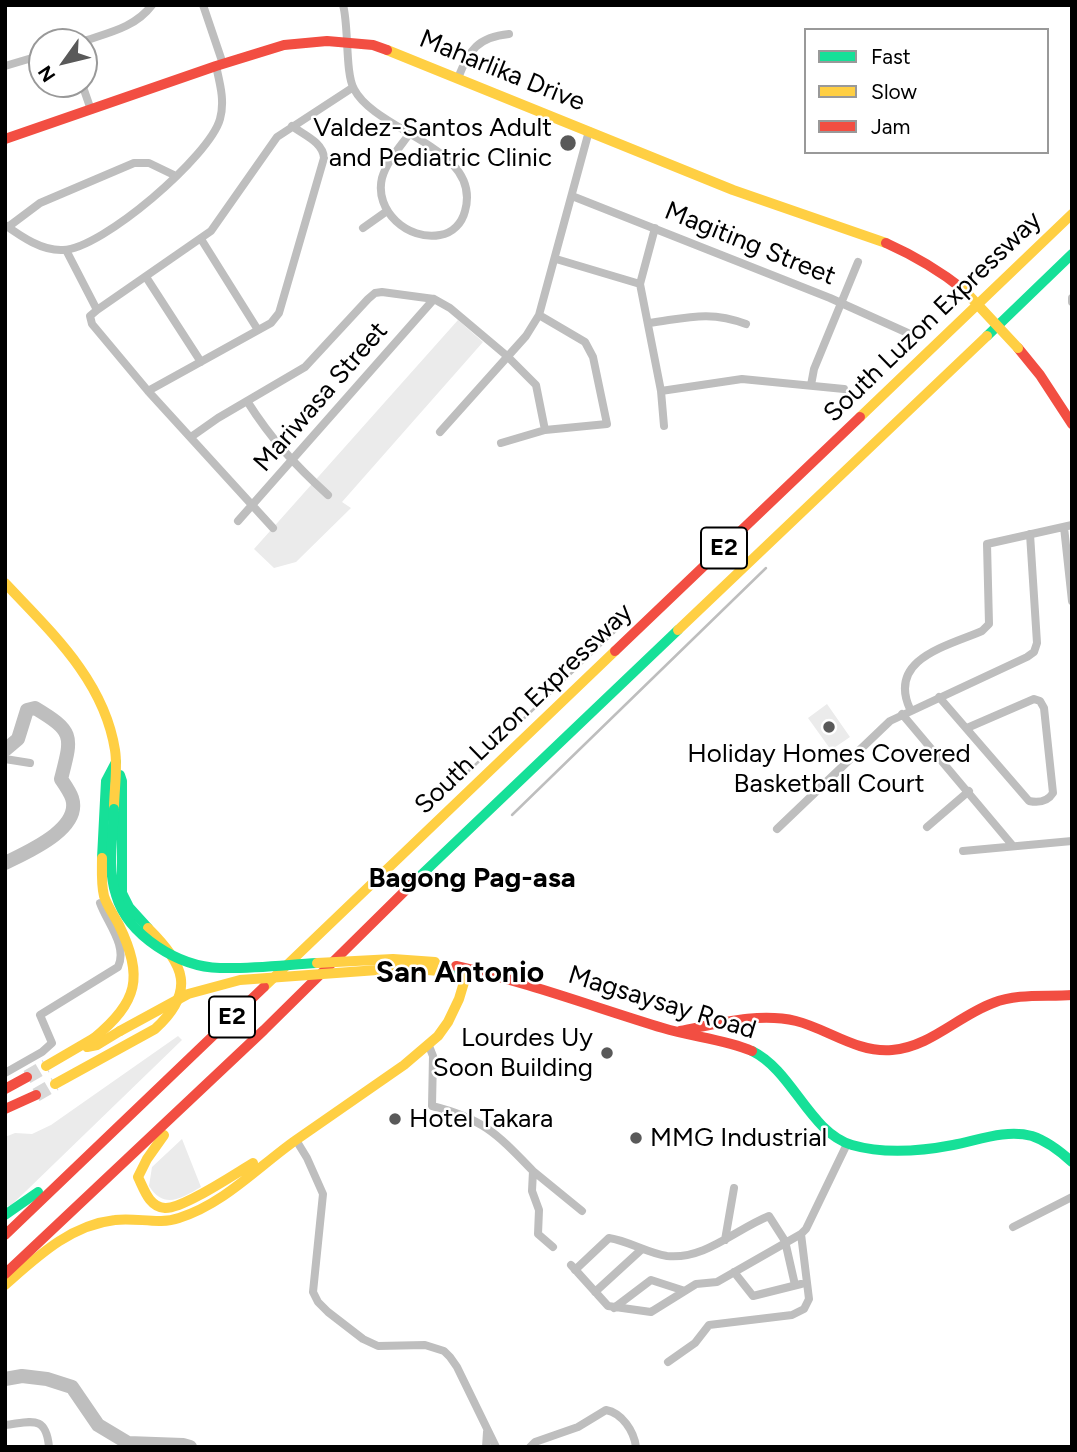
<!DOCTYPE html>
<style>
body{margin:0}
#map{position:relative;width:1077px;height:1452px;overflow:hidden;background:#fff;font-family:Figtree,sans-serif}
canvas{display:block}
.frame{position:absolute;inset:0;border:7px solid #000;pointer-events:none}
.legend{position:absolute;left:804px;top:28px;width:245px;height:126px;box-sizing:border-box;background:#fff;border:2px solid #999;margin:0;padding:9px 12px;list-style:none;font-size:21px;color:#000}
.legend li{display:flex;align-items:center;gap:14px;height:35px}
.legend b{width:35px;border:2px solid #999}
.north{position:absolute;left:28px;top:28px;width:70px;height:70px;box-sizing:border-box;background:#fff;border:2px solid #999;border-radius:50%;rotate:236deg;font-size:19px;font-weight:700;line-height:28px;text-align:center;color:#000}
.north::after{content:'';display:block;margin:auto;width:24px;height:32px;background:#595959;clip-path:polygon(50% 0,100% 100%,50% 72%,0 100%)}
</style>
<div id="map">
<canvas width="1077" height="1452"></canvas>
<div class="frame"></div>
<ul class="legend">
<li><b style="height:9px;background:#16e098"></b>Fast</li>
<li><b style="height:9px;background:#ffcf43"></b>Slow</li>
<li><b style="height:9px;background:#f24e42"></b>Jam</li>
</ul>
<div class="north">N</div>
</div>
<script>
const c = document.querySelector('canvas').getContext('2d');
c.lineJoin = 'round';
function fill(path, color) { c.fillStyle = color; c.fill(path, 'evenodd'); }
function strokePath(path, color, width, dash) { c.strokeStyle = color; c.lineWidth = width; c.lineCap = dash ? 'butt' : 'round'; c.setLineDash(dash || []); c.stroke(path); }
function write(font, color, halo, rows, align = 'center') {
  c.font = font + ' Figtree,sans-serif'; c.lineWidth = 5; c.setLineDash([]); c.textBaseline = 'middle'; c.strokeStyle = halo; c.fillStyle = color; for (const [text, x, y, turn = 0] of rows) {
    c.save(); c.translate(x, y); c.rotate((+turn || 0) * Math.PI / 180); c.textAlign = isNaN(turn) ? turn : align; if (halo) c.strokeText(text, 0, 0); c.fillText(text, 0, 0); c.restore();
  }
}
fill(new Path2D(`
 M458,320L483,342L342,502L351,508L296,562L274,568L254,549Z
 M827,704L850,737L831,750L808,718Z
 M178,1036L182,1040L25,1192L11,1205L5,1207V1137L15,1133L32,1134L51,1125Z
 M182,1139L201,1187C182,1198 164,1210 149,1186L152,1167Z`), '#ebebeb');
strokePath(new Path2D(`
 M453,786L623,624
 M512,815L766,568`), '#bebebe', 2.5);
strokePath(new Path2D(`
 M5,750L18,739L27,710L35,708C75,732 72,736 61,779C65,785 70,792 72,798C82,829 27,852 5,863
 M5,1379L22,1376L47,1379L72,1387L98,1425L128,1443L183,1445L190,1447`), '#bebebe', 14);
strokePath(new Path2D(`
 M27,1077L46,1066
 M36,1095L55,1084`), '#d9d9d9', 14, [14, 7]);
strokePath(new Path2D(`
 M203,5L223,64
 M343,5C349,26 345,73 354,89C376,132 483,148 465,211C462,223 453,233 440,235C408,241 374,211 382,178C387,161 400,147 410,133
 M81,42C107,33 135,28 152,5
 M5,66L42,55
 M458,78C469,50 478,37 509,34
 M82,84L91,110
 M572,196L830,298L910,334
 M5,225C22,237 42,251 63,250C102,249 210,156 220,119C225,101 220,84 216,66
 M8,227L40,203L134,163H149L176,176
 M363,228L387,211
 M655,228L640,284L661,391L664,426
 M201,239L258,330
 M66,250L97,310
 M556,259L640,284
 M146,277L201,362
 M1072,298V302
 M649,323C687,318 709,310 746,324
 M811,385L814,369L858,262
 M148,391L271,323L279,313L324,158C323,142 304,135 292,126
 M661,391L742,379L844,389
 M247,401C271,439 295,465 328,495
 M440,432L526,336L539,315L589,131
 M191,437L218,418L305,367L368,299L375,293L382,292L434,299L450,308L507,356L536,385L545,430L607,424L593,357L585,342L539,315
 M501,443L545,430
 M238,521L434,299
 M1064,527L1072,601
 M273,528L148,391L92,324L90,316L97,310L211,231L277,137L352,88
 M939,697L1029,801C1039,803 1048,801 1053,793L1044,708L1040,701L1034,699L967,728
 M910,709C887,659 947,646 982,631L989,624L987,544L1072,525
 M902,714L1013,846
 M5,759L30,763
 M927,827L969,791
 M777,829L890,721L1027,657L1034,652L1037,643L1030,534
 M963,851L1072,841
 M429,1046L433,1056L432,1106C484,1119 497,1134 533,1171
 M5,1073L42,1052L52,1043L40,1015L118,967C128,946 107,923 100,903
 M296,1140L307,1158L323,1194L313,1292L318,1302L328,1312L363,1339L378,1346L425,1345L444,1351L450,1357L457,1367L496,1447
 M1013,1227L1072,1197
 M725,1240L734,1188
 M553,1247L538,1234L539,1210L532,1191L533,1171L582,1211
 M571,1265L608,1306L651,1312L696,1284L717,1282L801,1234L806,1229L847,1144
 M575,1270L609,1238C629,1241 647,1253 667,1256C705,1260 736,1229 769,1216L785,1241L795,1285
 M734,1272L753,1296L801,1284
 M595,1292L642,1249
 M614,1308L651,1280L685,1291
 M668,1362L695,1343L709,1325L792,1315L804,1309L809,1299L801,1234
 M5,1425C31,1422 46,1414 49,1447
 M486,1447L487,1432
 M530,1447L535,1442L578,1427L606,1410C622,1413 634,1431 636,1447`), '#bebebe', 8);
strokePath(new Path2D(`
 M987,336L1072,254
 M120,775L122,781V893L129,907L148,928
 M102,858L106,781L116,762
 M418,878L678,630
 M439,971L463,968
 M752,1051C793,1071 809,1132 852,1145C883,1154 922,1151 953,1145C979,1140 1006,1129 1032,1136C1047,1141 1060,1151 1072,1162
 M5,1215L38,1192`), '#16e098', 10);
strokePath(new Path2D(`
 M387,50L733,190L886,243
 M860,417L1072,214
 M5,583C51,632 104,680 115,750C118,769 114,790 114,809
 M678,630L987,336
 M264,987L615,651
 M87,1047L97,1045L120,1031
 M46,1066L94,1038
 M55,1084L155,1029C197,991 184,964 148,928
 M164,1135L147,1159L138,1177C144,1189 149,1207 165,1208C183,1209 236,1173 253,1163
 M296,1140L404,1065L438,1036L448,1022L459,999L468,969
 M5,1285C37,1257 70,1225 115,1220C136,1217 159,1225 179,1218C224,1204 259,1166 296,1140`), '#ffcf43', 10);
strokePath(new Path2D(`
 M5,139L216,66L284,45L327,41L373,45L387,50
 M886,243C915,256 939,270 964,290
 M1018,348L1040,375L1072,424
 M615,651L860,417
 M456,966C527,982 594,1007 663,1028C692,1037 724,1039 752,1051
 M680,1031C717,1024 758,1012 796,1021C828,1029 857,1053 892,1050C930,1047 958,1016 993,1003C1018,993 1046,997 1072,995
 M5,1089L27,1077
 M5,1109L36,1095
 M5,1235L264,987
 M5,1274L264,1030L418,878`), '#f24e42', 10);
strokePath(new Path2D(`
 M114,809C113,837 107,868 116,895C128,936 179,967 220,968C252,969 285,965 317,963`), '#16e098', 10);
strokePath(new Path2D(`
 M964,290L1018,348
 M317,963L393,959L435,962
 M120,1031L188,994L240,980L405,968L439,971
 M94,1038C138,1002 144,977 119,925C114,915 107,906 104,896C101,884 102,870 102,858`), '#ffcf43', 10);
for (const [x, y, r, color] of [
 [568,143,9,"#595959"],
 [829,727,7,"#595959"],
 [607,1053,7,"#595959"],
 [395,1119,7,"#595959"],
 [636,1138,7,"#595959"]
]) { const dot = new Path2D(); dot.arc(x, y, r, 0, 2 * Math.PI); c.fillStyle = color; c.fill(dot); strokePath(dot, '#fff', 2.5); }
for (const [x, y, w] of [
 [724,548,46],
 [232,1017,46]
]) { const box = new Path2D(); box.roundRect(x - w / 2, y - 20.5, w, 41, 5); c.fillStyle = '#fff'; c.fill(box); strokePath(box, '#000', 2); }
write('bold 24px', '#000', null, [
 ["E2",724,548],
 ["E2",232,1017]
]);
write('26px', '#000', '#fff', [
 ["Maharlika Drive",502,71,22],
 ["Magiting Street",750,244,22],
 ["South Luzon Expressway",933,317,-44],
 ["Mariwasa Street",321,397,-49],
 ["South Luzon Expressway",524,709,-44],
 ["Magsaysay Road",662,1003,17]
]);
write('26px', '#000', '#fff', [
 ["Valdez-Santos Adult",552,128],
 ["and Pediatric Clinic",552,158],
 ["Holiday Homes Covered",829,754,"center"],
 ["Basketball Court",829,784,"center"],
 ["Lourdes Uy",593,1038],
 ["Soon Building",593,1068],
 ["Hotel Takara",409,1119,"left"],
 ["MMG Industrial",650,1138,"left"]
], 'right');
write('bold 28px', '#000', '#fff', [
 ["Bagong Pag-asa",472,879]
]);
write('bold 30px', '#000', '#fff', [
 ["San Antonio",460,973]
]);
</script>
